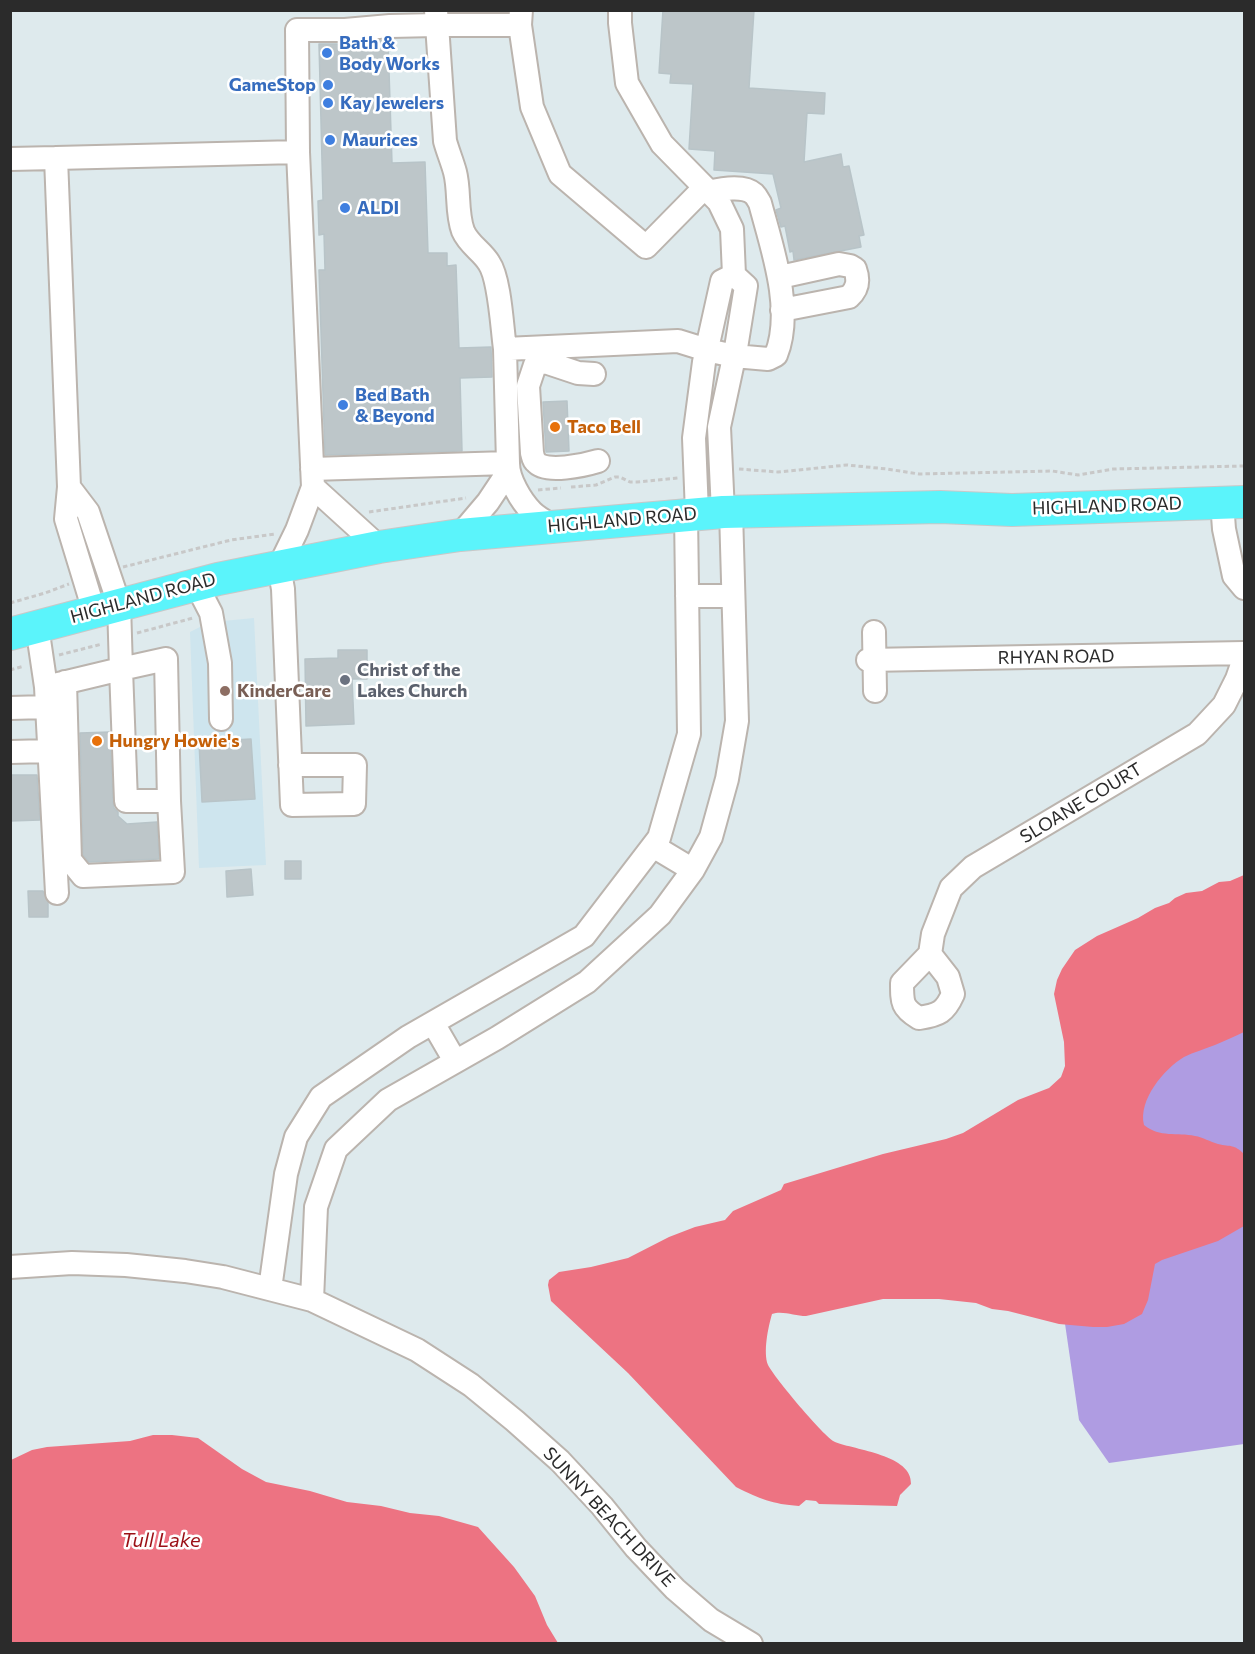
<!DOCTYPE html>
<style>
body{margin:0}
#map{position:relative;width:1255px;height:1654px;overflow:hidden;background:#deeaed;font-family:Commissioner,sans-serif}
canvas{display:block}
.frame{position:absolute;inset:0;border:12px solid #2b2b2b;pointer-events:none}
</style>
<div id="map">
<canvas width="1255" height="1654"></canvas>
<div class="frame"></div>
</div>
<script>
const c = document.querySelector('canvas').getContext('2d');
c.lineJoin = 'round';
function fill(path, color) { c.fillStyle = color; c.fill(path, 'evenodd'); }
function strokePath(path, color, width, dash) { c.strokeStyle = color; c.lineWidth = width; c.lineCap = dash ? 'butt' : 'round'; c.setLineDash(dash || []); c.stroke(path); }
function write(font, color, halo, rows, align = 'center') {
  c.font = font + ' Commissioner,sans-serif'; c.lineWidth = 5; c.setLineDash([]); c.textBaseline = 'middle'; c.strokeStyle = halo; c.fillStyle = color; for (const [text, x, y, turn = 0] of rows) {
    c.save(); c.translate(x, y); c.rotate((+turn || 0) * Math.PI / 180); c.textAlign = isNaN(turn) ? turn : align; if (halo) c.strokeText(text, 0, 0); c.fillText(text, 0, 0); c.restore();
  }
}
fill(new Path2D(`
 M254,618L266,865L199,868L190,632L202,626L223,621Z`), '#cee5ee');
fill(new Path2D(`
 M1244,1002V1444L1109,1463L1079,1420L1062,1303L1148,1047Z`), '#af9ce2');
fill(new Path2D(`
 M1244,875V1032C1235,1036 1225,1041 1215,1045C1205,1049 1194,1052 1184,1057C1164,1069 1138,1100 1144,1125C1160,1138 1177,1132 1195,1136C1203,1137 1210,1142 1218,1144C1231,1147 1234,1144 1244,1154V1226L1218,1241L1162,1260L1155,1264L1148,1300L1142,1314L1124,1324L1107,1327H1093L1059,1324L1008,1311L992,1309L976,1303L939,1299H883L806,1316C795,1316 782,1310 772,1314C768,1328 763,1352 768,1365C774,1377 824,1437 835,1442C855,1450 913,1455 911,1484L900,1495L897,1506L819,1504L816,1501L806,1500L799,1506C772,1504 760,1499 736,1487L628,1373L551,1301L548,1285L549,1280L559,1272L591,1267L628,1258L669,1237L695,1227L725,1220L733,1211L781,1190L784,1184L883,1154L946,1139L963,1133L1018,1100L1049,1088L1061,1077L1065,1066L1064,1042L1054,994L1057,980L1062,969L1075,950L1097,936L1138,918L1155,908L1169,903L1175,898L1186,893L1202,891L1219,882L1230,881Z
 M153,1435H172L198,1438L242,1469L266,1482L310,1491L347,1502L381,1506L410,1513L439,1516L478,1527L514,1567L535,1596L547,1625L558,1643H11V1460L32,1450L47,1447L130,1441Z`), '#ed7382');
const building = new Path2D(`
 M663,10H754L749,88L825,93L824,114L807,113L804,162L841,154L843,167L849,166L864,235L859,236L861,247L794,260L793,251L790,252L785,226L781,227L776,210L781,208L773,174L714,170L715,151L689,149L693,84L670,83L671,74L659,73Z
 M388,40L392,163L425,162L428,253H447V266L456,265L459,348L491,347L492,377L460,378L462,451L325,455L319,270H325L324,234L319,235L318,201L323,200L319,44H345Z
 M567,401L569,451L546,452L543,402Z
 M338,650H367V679H352L354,724L306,726L305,659L338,658Z
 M110,732L113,802L114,808L118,812V816L127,824L157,822L159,859L89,862L83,855L80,733Z
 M251,739L255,799L202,802L199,742Z
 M10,775H37L40,820L10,821Z
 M285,861H301V879H285Z
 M251,869L253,895L227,897L226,871Z
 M28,891H43L48,902V917H29Z`);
fill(building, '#bdc6c9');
strokePath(building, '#b8c4c8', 1.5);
const minor = new Path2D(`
 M436,10L445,141C448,152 452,161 455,172C460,191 456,212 463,231C469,245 482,251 489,263C500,279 502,328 505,349
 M521,10L520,25L532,107L560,174L646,247L704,188
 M620,10V23L627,83L662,144L719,202L732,229L734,275
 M298,152L297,30H345L390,26L436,25H520
 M56,158L298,152L313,487L297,530L279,567L283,589L292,805L354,804L355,765H290
 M10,159L56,158L69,487L66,519L94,611
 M780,277L839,264L850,266L855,269C859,280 858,289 849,297L782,310
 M594,374L578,373L545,362L535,365L528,386L532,453C533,456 533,460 536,462C545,474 585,465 598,461
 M508,463C508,479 521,501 532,512C538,518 546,522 553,526
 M312,469L508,463L505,349L678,341L707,350L734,356L768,359L776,355C794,310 772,248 760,203C758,200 757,197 754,194C744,185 721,189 709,192
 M313,487L379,547
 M1222,502L1224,529L1234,576L1244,588
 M697,513L694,438L704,362L722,281L734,275L746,286L736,348L719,427L723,512
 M460,535L488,502L508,472
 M196,584L211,613L220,663L221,719
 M687,596H733
 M37,626L46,687L57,893
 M874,632L875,691
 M868,660L1244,653
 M65,682L70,860L83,876L173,872L169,801
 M46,687L121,669L126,801H169L166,659L121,669L119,604L88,512L69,487
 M10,708L47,707
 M10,752L49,751
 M653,846L693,870
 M930,954L948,977L953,994C945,1012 939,1015 919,1018C902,1008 902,1003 902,983L930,954L933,934L951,888L973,867L1197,734L1224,705L1237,679L1244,659
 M433,1023L455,1061
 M10,1267L72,1263L126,1265L185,1271L223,1277L312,1300L417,1350L471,1385L515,1421L560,1461L602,1506L636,1548L675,1589L711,1620L751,1644
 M270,1289L286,1174L296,1137L321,1097L408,1037L584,936L659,838L689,734L686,514
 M312,1300L316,1207L336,1149L388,1100L497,1038L587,982L660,915L693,870L711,837L727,779L737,721L731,511`);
const highway = new Path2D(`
 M10,634L218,579L379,547L460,535L723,512L940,507L1012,510L1244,502`);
strokePath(minor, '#bbb4ae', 26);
strokePath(highway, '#c8c8c8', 34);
strokePath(new Path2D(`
 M739,469L778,472L847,465L887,469L919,474L1052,471L1078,475L1113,469L1244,466
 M571,487L596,485L615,477H620L630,482H637L678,478
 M538,490L561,488
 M369,512L466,498
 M123,567L231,540L275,534
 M10,603L45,593L69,584
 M137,633L193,618
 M59,655L102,644
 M10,670L24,666`), '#c8c8c8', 3, [4.5, 3]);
strokePath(minor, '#fff', 22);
strokePath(highway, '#5bf4fb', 32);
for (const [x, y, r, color] of [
 [327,53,6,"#3f7fe0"],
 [328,85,6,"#3f7fe0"],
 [328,103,6,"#3f7fe0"],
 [330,140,6,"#3f7fe0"],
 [345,208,6,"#3f7fe0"],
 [343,405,6,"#3f7fe0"],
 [555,427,6,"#e8710a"],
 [345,680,6,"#6b7280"],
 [225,691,6,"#8d6e63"],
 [97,741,6,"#e8710a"]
]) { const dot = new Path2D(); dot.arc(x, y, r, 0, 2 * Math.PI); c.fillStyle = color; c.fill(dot); strokePath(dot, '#fff', 2); }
write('bold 18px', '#366cbe', '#fff', [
 ["Bath &",339,43],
 ["Body Works",339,64],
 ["GameStop",316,85,"right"],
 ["Kay Jewelers",340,103],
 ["Maurices",342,140],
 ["ALDI",357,208],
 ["Bed Bath",355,395],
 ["& Beyond",355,416]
], 'left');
write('bold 18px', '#c56008', '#fff', [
 ["Taco Bell",567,427],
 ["Hungry Howie's",109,741]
], 'left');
write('18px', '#2b2b2b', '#fff', [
 ["HIGHLAND ROAD",1107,506,-2],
 ["HIGHLAND ROAD",622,520,-5],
 ["HIGHLAND ROAD",143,598,-15],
 ["RHYAN ROAD",1056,657,-1],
 ["SLOANE COURT",1081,803,-31],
 ["SUNNY BEACH DRIVE",609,1517,47]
]);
write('bold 18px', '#5b616d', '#fff', [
 ["Christ of the",357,670],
 ["Lakes Church",357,691]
], 'left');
write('bold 18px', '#785e54', '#fff', [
 ["KinderCare",237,691]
], 'left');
write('italic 20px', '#9b1016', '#fff', [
 ["Tull Lake",161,1540]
]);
</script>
